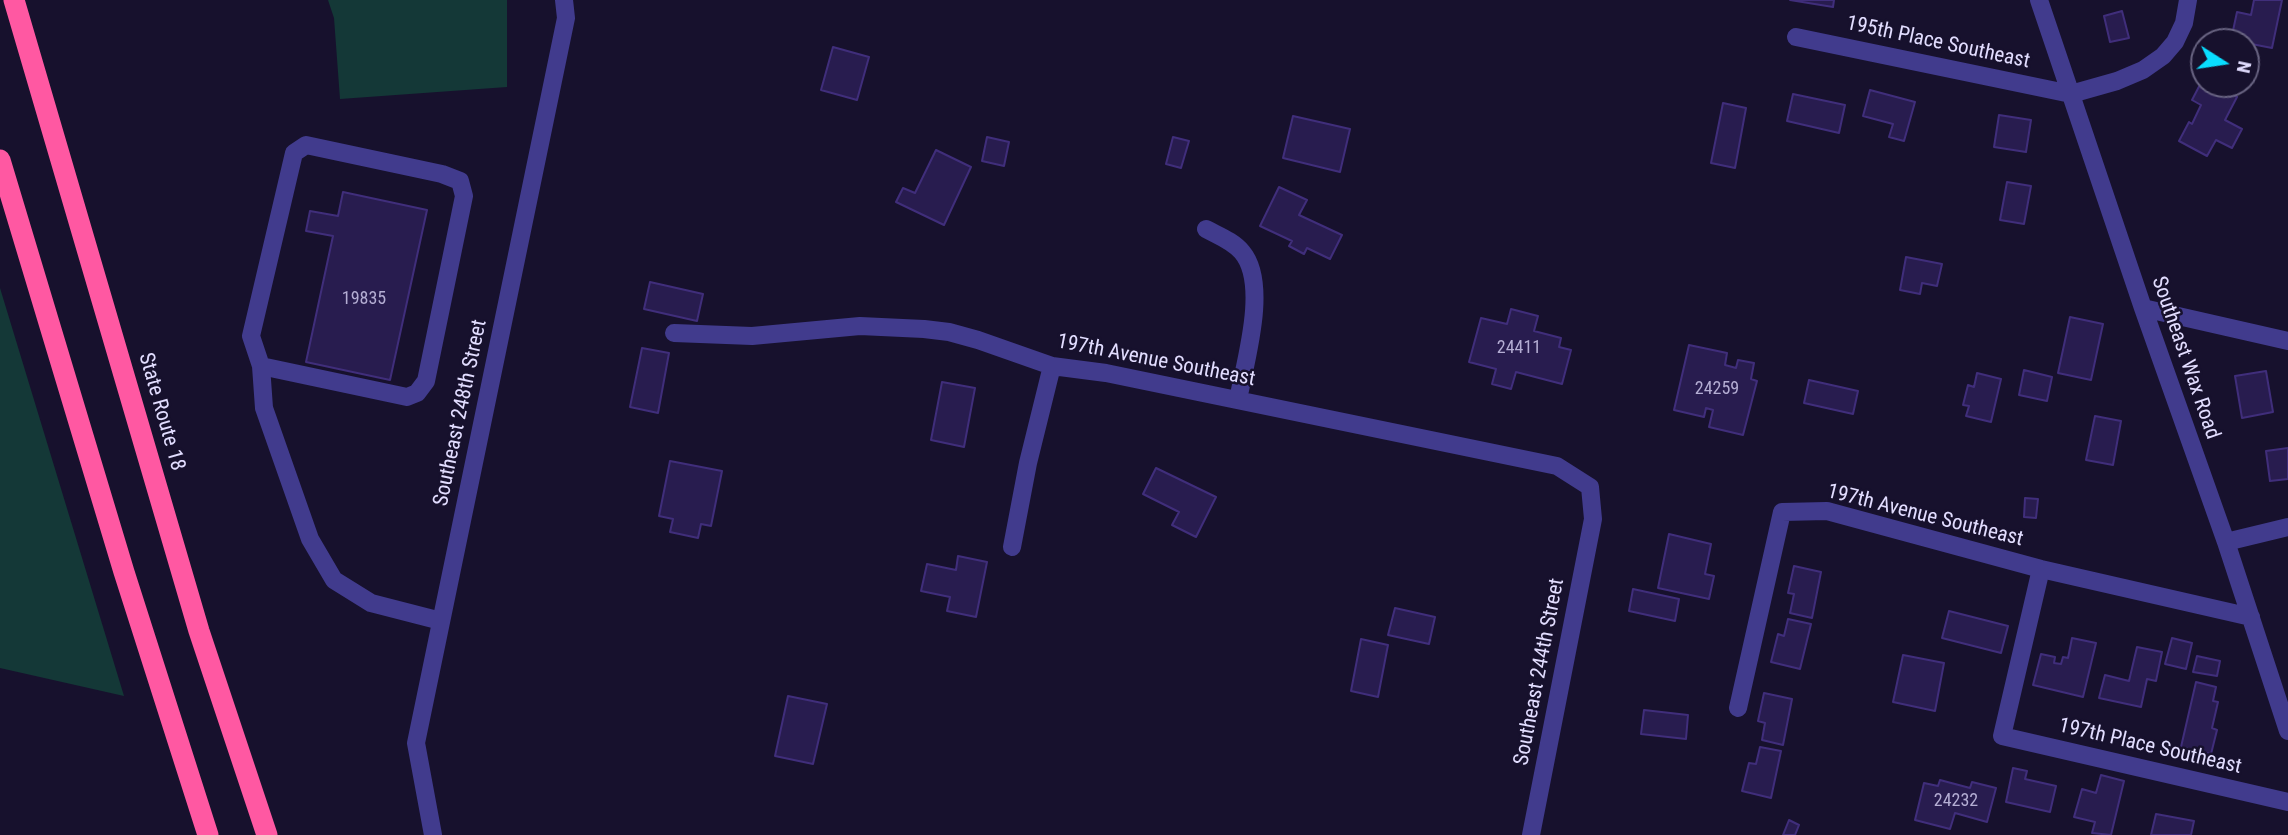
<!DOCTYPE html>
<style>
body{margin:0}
#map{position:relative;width:2288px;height:835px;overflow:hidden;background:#17112d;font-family:"Roboto Condensed",sans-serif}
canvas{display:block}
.north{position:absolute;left:2190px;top:28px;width:70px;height:70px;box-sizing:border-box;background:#17112d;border:2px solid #686381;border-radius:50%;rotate:102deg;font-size:19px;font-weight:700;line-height:28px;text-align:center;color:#e2ddff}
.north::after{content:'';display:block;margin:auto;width:24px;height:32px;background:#09deff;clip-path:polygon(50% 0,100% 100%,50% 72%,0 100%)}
</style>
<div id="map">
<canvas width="2288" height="835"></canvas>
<div class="north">N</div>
</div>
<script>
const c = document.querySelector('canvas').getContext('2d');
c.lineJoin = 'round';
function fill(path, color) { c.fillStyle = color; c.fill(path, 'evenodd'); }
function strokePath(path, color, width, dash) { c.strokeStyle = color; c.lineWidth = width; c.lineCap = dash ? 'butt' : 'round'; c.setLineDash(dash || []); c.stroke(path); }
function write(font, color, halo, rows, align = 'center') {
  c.font = font + ' "Roboto Condensed",sans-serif'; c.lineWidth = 5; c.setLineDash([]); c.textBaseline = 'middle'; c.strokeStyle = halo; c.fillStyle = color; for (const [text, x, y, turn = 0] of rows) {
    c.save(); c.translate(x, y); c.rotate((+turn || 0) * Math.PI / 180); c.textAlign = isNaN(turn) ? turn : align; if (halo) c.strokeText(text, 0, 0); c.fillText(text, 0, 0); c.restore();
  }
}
fill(new Path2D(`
 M328,0H507V87L340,99L334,18Z
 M0,288L124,696L0,668Z`), '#143837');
const building = new Path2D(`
 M1790,0H1834L1833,7Z
 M2254,0H2282L2272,48L2231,40L2237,12L2251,15Z
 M2122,11L2129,38L2110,42L2104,16Z
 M833,47L869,57L857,100L821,90Z
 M2204,77V84H2224L2223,90L2237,97L2225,120L2242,129L2232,148L2216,140L2207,156L2179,141L2189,122L2192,124L2201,105L2192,100Z
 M1870,90L1915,102L1904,141L1889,137L1893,124L1863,116Z
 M1793,94L1845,105L1839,133L1787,121Z
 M1723,103L1746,108L1735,168L1711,163Z
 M1999,115L2031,120L2026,152L1994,147Z
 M1293,116L1350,129L1340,172L1283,158Z
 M987,137L1009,142L1004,166L982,161Z
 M1173,137L1189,141L1181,168L1166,164Z
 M936,150L971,167L944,225L896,202L903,188L915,193Z
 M2007,182L2031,186L2024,224L2000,220Z
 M1279,187L1307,200L1299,215L1342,235L1330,259L1307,248L1304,254L1289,246L1292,241L1260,226Z
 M343,192L427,210L390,380L306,362L333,236L306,231L310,211L338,216Z
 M1906,257L1942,264L1937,286L1922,283L1920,294L1900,290Z
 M650,282L703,294L697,321L644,309Z
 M1511,309L1538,316L1534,331L1561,338L1559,347L1571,350L1562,384L1516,372L1511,389L1492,384L1496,369L1469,362L1481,318L1507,324Z
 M2070,317L2103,324L2091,380L2058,373Z
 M1689,345L1727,353L1725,365L1736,368L1738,360L1754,363L1751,379L1757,381L1743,435L1709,427L1713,410L1706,408L1704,417L1674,410Z
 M642,348L669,353L658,413L630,407Z
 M2024,370L2052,377L2047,401L2019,395Z
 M2266,371L2273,412L2242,418L2235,376Z
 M1977,373L2001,379L1991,422L1966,416L1969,406L1963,405L1968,385L1974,387Z
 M1809,380L1858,391L1853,414L1804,403Z
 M942,382L975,388L964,447L931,440Z
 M2095,416L2121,421L2113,465L2086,460Z
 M2288,448V479L2270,481L2266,451Z
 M670,461L722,471L711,526L701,524L698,538L670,532L673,519L659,516Z
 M1156,468L1216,497L1196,537L1172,525L1179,512L1143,494Z
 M2025,498L2038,499L2036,518L2024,517Z
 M1669,534L1711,544L1705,574L1714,576L1709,599L1658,588Z
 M958,556L987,562L976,617L947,611L950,597L921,591L927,564L956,570Z
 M1794,566L1821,572L1812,618L1790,613L1794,594L1788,593Z
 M1633,589L1679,599L1675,621L1629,611Z
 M1395,608L1435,617L1429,644L1388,635Z
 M1949,611L2008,626L2001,653L1942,638Z
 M1788,619L1811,624L1800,669L1771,662L1778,634L1784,636Z
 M2072,638L2096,643L2083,697L2033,685L2041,654L2055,657L2054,663L2061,664L2063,657L2068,658Z
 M2172,638L2192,643L2186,669L2165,664Z
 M1361,639L1388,645L1378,697L1351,691Z
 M2137,647L2162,652L2156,681L2147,679L2141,707L2099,698L2105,675L2129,681Z
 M1903,655L1944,663L1935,711L1893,702Z
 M2197,656L2220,661L2217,676L2193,672Z
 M2196,682L2216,687L2213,701L2218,702L2212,728L2217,730L2211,754L2181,747Z
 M1764,693L1792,699L1783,745L1762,740L1765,723L1758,721Z
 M788,696L827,704L813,764L775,756Z
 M1644,710L1688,715L1686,739L1641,734Z
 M1760,747L1781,751L1771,798L1742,791L1749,763L1756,764Z
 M2013,768L2027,771L2025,779L2056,786L2050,812L2006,802Z
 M2101,775L2124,781L2111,835L2092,833L2095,822L2074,817L2082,789L2096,793Z
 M1940,780L1970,788L1972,782L1996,788L1987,822L1955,813L1950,829L1915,820L1924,783L1938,786Z
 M2156,814L2194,821L2191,835H2151Z
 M1789,820L1799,825L1795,835H1783Z`);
fill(building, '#281c4f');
strokePath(building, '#402e7b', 2);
strokePath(new Path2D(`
 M2039,0L2143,308L2226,542L2288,731
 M1796,37L2071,94L2117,81L2143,70L2163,56L2175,42L2184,23L2188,0
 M1206,229C1219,236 1233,241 1242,252C1269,284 1245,362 1238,400
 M2143,308L2288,341
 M674,333L752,336L860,326L924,329L949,332L978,340L1052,366L1106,373L1557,466L1590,487L1593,519L1531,835
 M261,366L251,336L294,153L306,145L442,174L460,181L464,196L426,381L417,393L407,397L261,366L264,408L310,539L334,580L371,603L441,621
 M2226,542L2288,527
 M1012,547L1028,463L1052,366
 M2041,569L2002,736L2288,802
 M1738,708L1782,512L1827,511L2041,569L2251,617
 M433,835L416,743L566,18L564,0`), '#413b8d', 18);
strokePath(new Path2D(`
 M14,0L199,631L267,835
 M0,160L124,572L208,835`), '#ff58a2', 21);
write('18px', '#b4add3', null, [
 ["19835",364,299],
 ["24411",1519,348],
 ["24259",1717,389],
 ["24232",1956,801]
]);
write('21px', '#e2ddff', '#17112d', [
 ["195th Place Southeast",1938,43,12],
 ["Southeast Wax Road",2185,358,71],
 ["197th Avenue Southeast",1156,361,11],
 ["State Route 18",161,412,74],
 ["Southeast 248th Street",461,413,-78],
 ["197th Avenue Southeast",1925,516,14],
 ["Southeast 244th Street",1540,672,-79],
 ["197th Place Southeast",2150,747,13]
]);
</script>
